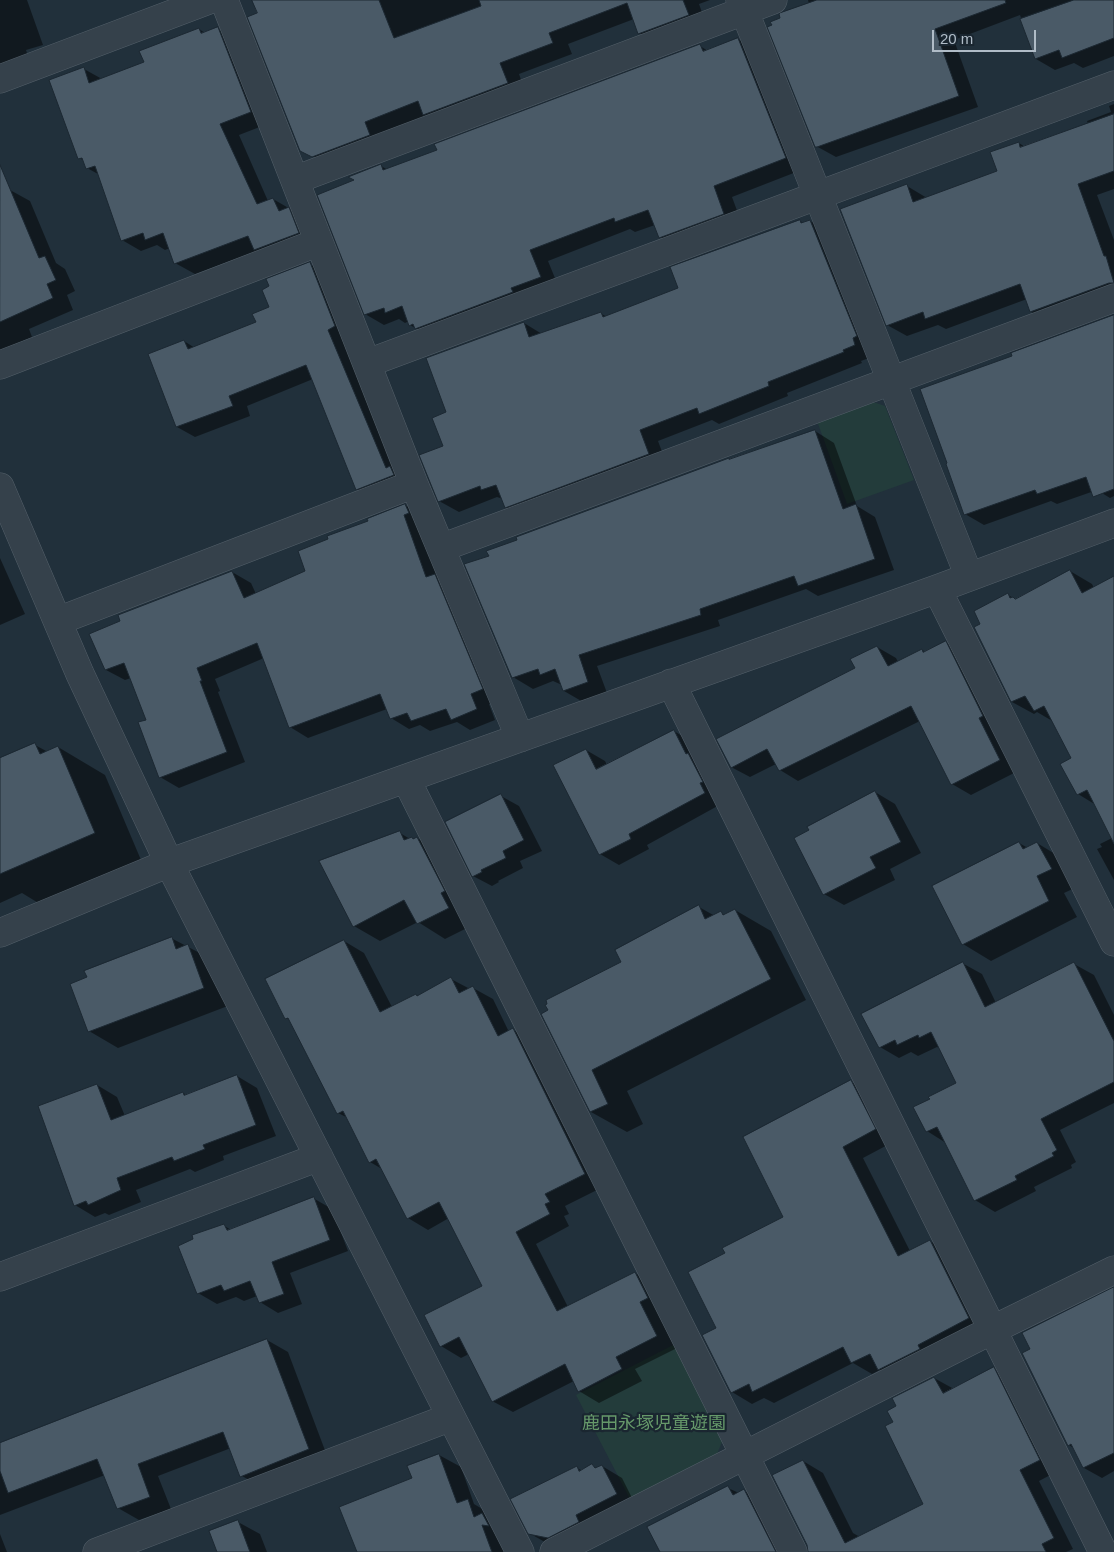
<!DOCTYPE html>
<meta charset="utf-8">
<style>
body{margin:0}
#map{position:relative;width:1114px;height:1552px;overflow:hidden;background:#21303b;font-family:Helvetica,sans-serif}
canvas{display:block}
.scale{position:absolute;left:932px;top:30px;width:104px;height:22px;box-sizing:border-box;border:2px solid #b0bcc7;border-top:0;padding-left:6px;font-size:15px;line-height:18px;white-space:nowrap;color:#b0bcc7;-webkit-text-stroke:4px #1a2630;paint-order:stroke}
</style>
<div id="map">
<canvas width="1114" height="1552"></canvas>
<div class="scale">20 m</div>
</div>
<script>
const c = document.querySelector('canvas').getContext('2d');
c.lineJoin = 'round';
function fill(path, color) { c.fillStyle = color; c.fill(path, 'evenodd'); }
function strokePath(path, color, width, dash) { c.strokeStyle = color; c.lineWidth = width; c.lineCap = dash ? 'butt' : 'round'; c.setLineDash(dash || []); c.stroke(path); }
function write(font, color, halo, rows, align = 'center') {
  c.font = font + ' Helvetica,"Noto Sans JP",sans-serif'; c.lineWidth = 4.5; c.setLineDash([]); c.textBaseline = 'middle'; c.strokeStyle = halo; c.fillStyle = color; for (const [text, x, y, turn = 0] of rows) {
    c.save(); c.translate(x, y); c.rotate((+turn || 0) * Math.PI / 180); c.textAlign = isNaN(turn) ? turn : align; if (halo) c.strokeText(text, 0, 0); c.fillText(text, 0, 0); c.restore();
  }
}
fill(new Path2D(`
 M870,401L885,406L914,480L847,504L817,421Z
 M675,1344L724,1437L715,1459L631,1501L576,1395Z`), '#233c3b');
fill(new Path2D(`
 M0,0H27L43,45L26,50L29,59L0,65Z
 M265,0H710L699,4L707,26L658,45L639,33L634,19L568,44L572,54L519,74L526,94L332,167L301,150L259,14Z
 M808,0H1114V56L1083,68L1074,63L1055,70L1036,59L1020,15L954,40L978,107L836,157L816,146L809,4Z
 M199,29L205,33L218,29L237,40L270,123L239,135L268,201L273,199L292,210L317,244L274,261L257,251L195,274L175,263L170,248L165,250L157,245L141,251L122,240L98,174L87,168L85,161L79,158L84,69L102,79L145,63Z
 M738,39L757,50L804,169L732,197L742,224L679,248L660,237L655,225L635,232L630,229L548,261L559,288L429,336L410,325L409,321L405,323L399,319L384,325L365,314L357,180L381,166L388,170L700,46L708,51Z
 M1114,104V189L1097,195L1114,240V299L1051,323L1031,312L1027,299L946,329L938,325L907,336L887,325L907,186L927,198L998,172L1019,143L1025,147L1088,124L1087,121L1111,112L1109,106Z
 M10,190L30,201L56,263L65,269L75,291L67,295L73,310L29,329L32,337L0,351V194Z
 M800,221L804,223L810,221L830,232L874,356L861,361L862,363L787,393L788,396L719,424L712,420L658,441L667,465L525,518L506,507L503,499L497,497L459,512L439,501L448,413L524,323L542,334L600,313L607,317L680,289Z
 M310,264L328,274L411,485L375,499L357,489L313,379L247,406L250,416L195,437L177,427L184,341L195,348L258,323Z
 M1114,316V496L1110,498L1097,490L1057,504L1051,501L984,525L965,514L1014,357Z
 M815,431L834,443L857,506L875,517L894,570L818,596L806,589L718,620L720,626L597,666L607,693L583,702L564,691L562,685L553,681L533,689L513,677Z
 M405,505L424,516L501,700L489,704L495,720L470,730L457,722L430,731L420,725L409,729L391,718L387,709L308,738L290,727L264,658L215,679L220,691L218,692L245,762L179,788L160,777L147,720L131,678L125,680L106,670L91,635L232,572L251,583L256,594L307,572L369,522Z
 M0,558L25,614L0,625Z
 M1070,571L1092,584L1094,588L1114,578V880L1097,849L1102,847L1100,844L1112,838L1096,805L1078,794L1072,759L1054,722L1037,712L1034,714L1012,702L975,628L982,625L1008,595L1017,600Z
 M946,642L964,653L1018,771L971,795L952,784L920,721L798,781L780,770L776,764L750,777L731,767L857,669L877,647L896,658L898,662L922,650L926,652Z
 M674,731L692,742L723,803L647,845L649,849L619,865L600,854L586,750L605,761L607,765Z
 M35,745L48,752L58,747L105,775L141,860L40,904L22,893L0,903V760Z
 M875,792L895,804L921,853L890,869L895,880L844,905L824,894Z
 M501,796L519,806L542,851L520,861L523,868L498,881L499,882L492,886L473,876Z
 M400,833L410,839L417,838L444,854L475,924L445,939L418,922L380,941L354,926Z
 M1019,843L1028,848L1037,843L1065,860L1079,886L1064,893L1077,917L991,961L963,944Z
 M699,907L715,916L721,913L725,915L735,910L771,931L806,1000L627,1091L643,1124L627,1132L591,1112L543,1014L623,963Z
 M171,938L217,962L233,1004L118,1048L89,1031Z
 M344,941L364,953L392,1007L416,995L418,996L451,979L470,989L473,988L493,999L509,1032L513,1030L534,1041L605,1186L565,1206L569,1214L564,1216L569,1226L536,1244L568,1307L635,1273L655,1285L677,1348L635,1369L642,1381L599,1403L579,1391L574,1381L513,1412L492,1401L469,1354L461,1358L441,1346L483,1287L449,1218L428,1230L408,1218L382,1169L370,1162L348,1118L338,1113L291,1021L286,1018Z
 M962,963L982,974L996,1003L1074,964L1094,975L1114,1015V1103L1060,1130L1076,1162L1071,1165L1072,1168L1034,1187L1036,1191L995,1212L975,1200L946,1143L927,1131L931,1100L958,1083L939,1048L937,1047L918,1056L911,1052L899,1058L880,1047Z
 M237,1076L257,1088L276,1136L223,1156L224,1160L195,1172L190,1169L136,1190L141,1202L109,1215L105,1213L95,1217L75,1205L97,1085L117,1097L125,1116L183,1093L187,1095Z
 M851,1082L871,1093L895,1141L863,1158L910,1251L930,1241L950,1253L989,1330L899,1381L880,1370L872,1374L853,1363L774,1403L764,1398L752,1404L732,1392L718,1328L727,1254L785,1218Z
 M313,1198L332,1209L348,1251L290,1273L302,1304L278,1313L260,1302L257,1296L244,1301L236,1297L217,1304L198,1293L223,1225L231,1230Z
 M1114,1288V1471L1102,1478L1084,1468L1075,1449L1069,1445Z
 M267,1340L288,1352L329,1461L263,1488L242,1476L231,1448L158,1476L171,1509L139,1520L118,1508L105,1475L0,1515V1444Z
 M994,1369L1013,1380L1058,1471L1039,1481L1073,1549L1066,1552H810L803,1461L823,1473L853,1533L860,1537L924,1504L895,1423L934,1378L954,1389Z
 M439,1455L461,1467L474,1504L489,1513L509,1552H358L413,1479Z
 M592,1466L597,1468L602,1466L622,1478L636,1506L550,1545L529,1533L577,1468L583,1471Z
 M728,1488L739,1493L744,1491L763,1501L788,1552H670Z
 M238,1522L260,1534L267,1552H219Z
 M0,1534L7,1552H0Z`), '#0007');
const building = new Path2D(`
 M252,0H379L394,38L481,6L479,0H683L689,15L638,34L627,3L549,33L553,43L500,63L508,83L423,115L418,101L365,122L370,135L312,157L300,151L247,17L257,13Z
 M817,0H1005L1006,3L935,29L959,96L817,147H815L767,27L772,25L770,22L780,18L779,14L780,13Z
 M1074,0H1114V38L1062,58L1059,50L1035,59L1020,19Z
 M218,27L251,112L220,124L257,204L273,198L279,211L289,207L299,233L254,250L248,236L174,264L163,233L145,240L143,233L121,241L95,166L86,169L82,158L78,159L49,80L84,67L89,83L144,62L139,51L199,28L201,33Z
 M738,38L786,158L714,186L724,214L659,238L648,210L615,222L614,218L530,250L541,277L511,288L513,292L415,329L413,324L409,326L402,306L385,313L384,308L364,315L317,195L354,180L348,177L381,164L383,170L437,150L434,144L700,44L703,51Z
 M1114,114V171L1078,184L1104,256H1106L1114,283H1109L1030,312L1020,284L925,319L923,312L886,326L840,209L907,184L913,202L997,171L990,152L1019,142L1020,147Z
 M0,165L39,258L45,256L56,280L47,284L53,298L0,322Z
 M800,220L801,223L810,220L857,336L853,338L855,345L843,350L844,352L768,382L769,386L699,414L697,408L640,430L649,454L505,508L496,485L481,490L480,486L438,502L419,455L443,446L432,418L446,412L426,358L524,322L529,337L601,312L603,317L678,288L670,267Z
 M310,262L335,326L328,330L386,468L390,466L394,475L356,490L306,365L229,396L233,406L176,427L148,354L184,340L188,349L256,322L252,314L269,307L262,290L269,286L266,279Z
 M1114,315V489L1093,497L1086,477L1037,494L1035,490L964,515L946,464L947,463L920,389L1012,356L1011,353Z
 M815,430L843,509L856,504L875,559L798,586L794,576L700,609L701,615L579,655L588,682L563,691L555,669L540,675L538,669L512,678L464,564L489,556L486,551L517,540L516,537L729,458V459Z
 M405,504L409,513L404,515L426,577L435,574L483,689L471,694L477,709L451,720L446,709L411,721L407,713L390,719L380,694L289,728L257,643L197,668L202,681H200L227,752L159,778L138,722L146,720L124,663L105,670L89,634L120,621L118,615L232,571L244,598L305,571L298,551L328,539L327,536L368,521L367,519Z
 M1070,570L1082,593L1114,576V844L1087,790L1077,795L1060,764L1071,758L1044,706L1034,711L1025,696L1011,702L974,627L980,624L974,611L1008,593L1010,598L1013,597L1015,599Z
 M946,641L983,716L979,718L1000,760L951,785L911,706L779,771L767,749L731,768L716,739L855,668L850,659L877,646L888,666L922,649L923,652Z
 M674,730L686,754L688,753L703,782L700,783L705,793L629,834L631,839L599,855L553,765L586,749L596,769Z
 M35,743L40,754L58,746L95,833L0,874V758Z
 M875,791L901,842L870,857L876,868L823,895L794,838L809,830L807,827Z
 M501,794L524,840L503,851L506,858L481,870L482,872L472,877L445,822Z
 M400,831L404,840L412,837L413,839L417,837L445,891L441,893L449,908L417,924L404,900L353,927L319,861Z
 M1019,842L1023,849L1037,842L1052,869L1037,876L1049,901L962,945L932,886Z
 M699,905L705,919L721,911L723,915L735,909L771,979L592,1070L608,1104L590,1112L541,1014L548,1010L545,1005L547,1004L546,1000L621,962L615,950Z
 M172,937L176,949L188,944L204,988L88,1032L70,984L87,977L84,971Z
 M344,940L380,1012L416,994L417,996L451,977L459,993L473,986L498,1036L513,1028L585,1174L545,1194L550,1202L545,1204L550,1214L516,1232L557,1311L635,1272L648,1298L640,1302L657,1336L616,1357L622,1369L578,1392L565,1364L492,1402L459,1337L440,1347L424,1315L482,1286L439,1202L407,1219L376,1159L369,1163L343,1111L337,1114L334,1108L288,1018L285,1019L265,979Z
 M963,962L985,1007L1074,962L1114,1041V1082L1041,1119L1057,1150L1052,1153L1054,1156L1015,1176L1017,1180L974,1201L937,1127L926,1132L913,1107L930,1099L928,1097L956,1083L931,1032L919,1038L918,1035L897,1045L895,1040L879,1048L861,1014Z
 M237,1075L256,1125L203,1145L205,1149L174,1161L172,1157L117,1178L121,1190L88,1205L86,1201L74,1206L38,1106L97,1084L111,1120L183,1092L184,1095Z
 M851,1080L876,1129L843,1147L898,1256L930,1240L969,1318L918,1345L920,1349L878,1370L870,1354L851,1363L843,1347L752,1392L749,1384L731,1393L702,1335L716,1328L688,1272L725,1253L722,1248L783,1217L743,1137Z
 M314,1197L330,1240L272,1262L284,1294L259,1303L250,1281L224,1291L221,1285L197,1294L178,1246L193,1239L192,1235L224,1224L227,1230Z
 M1114,1287V1453L1083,1468L1071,1444L1068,1446L1022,1353L1030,1349L1022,1333Z
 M267,1339L309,1449L240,1477L223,1432L138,1464L150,1497L117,1509L97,1459L8,1493L0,1471V1443Z
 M994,1367L1040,1460L1020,1470L1054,1538L1042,1544L1046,1552H808L807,1545L772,1475L803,1460L845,1543L923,1504L885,1426L893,1422L887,1411L896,1406L892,1398L934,1377L943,1393Z
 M439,1454L457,1503L468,1499L474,1517L482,1513L489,1526L482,1525L492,1552H357L339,1507L412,1478L407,1466Z
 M592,1464L595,1468L602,1465L617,1494L576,1515L579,1522L548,1538L528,1534L510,1499L577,1466L579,1471Z
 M728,1486L733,1495L744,1489L776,1552H660L647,1527Z
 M238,1520L250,1552H217L209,1531Z`);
fill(building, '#4a5a67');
strokePath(building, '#1c2832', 1);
const minor = new Path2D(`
 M224,0L414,484L520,738
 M740,0L969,576
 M0,79L209,0
 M295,180L773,0
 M368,363L1114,85
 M0,365L319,242
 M0,487L80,674L169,863L520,1552
 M441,548L1114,298
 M937,589L1114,942
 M58,621L414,484
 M671,683L1103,1552
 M406,779L793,1552
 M0,933L169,863L937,589L1114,523
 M0,1277L319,1157
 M97,1552L451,1417
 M554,1552L992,1330L1114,1270`);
strokePath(minor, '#535f69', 29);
strokePath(minor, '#35414b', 28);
write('18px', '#66996a', '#1a2630', [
 ["鹿田永塚児童遊園",654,1424]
]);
</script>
